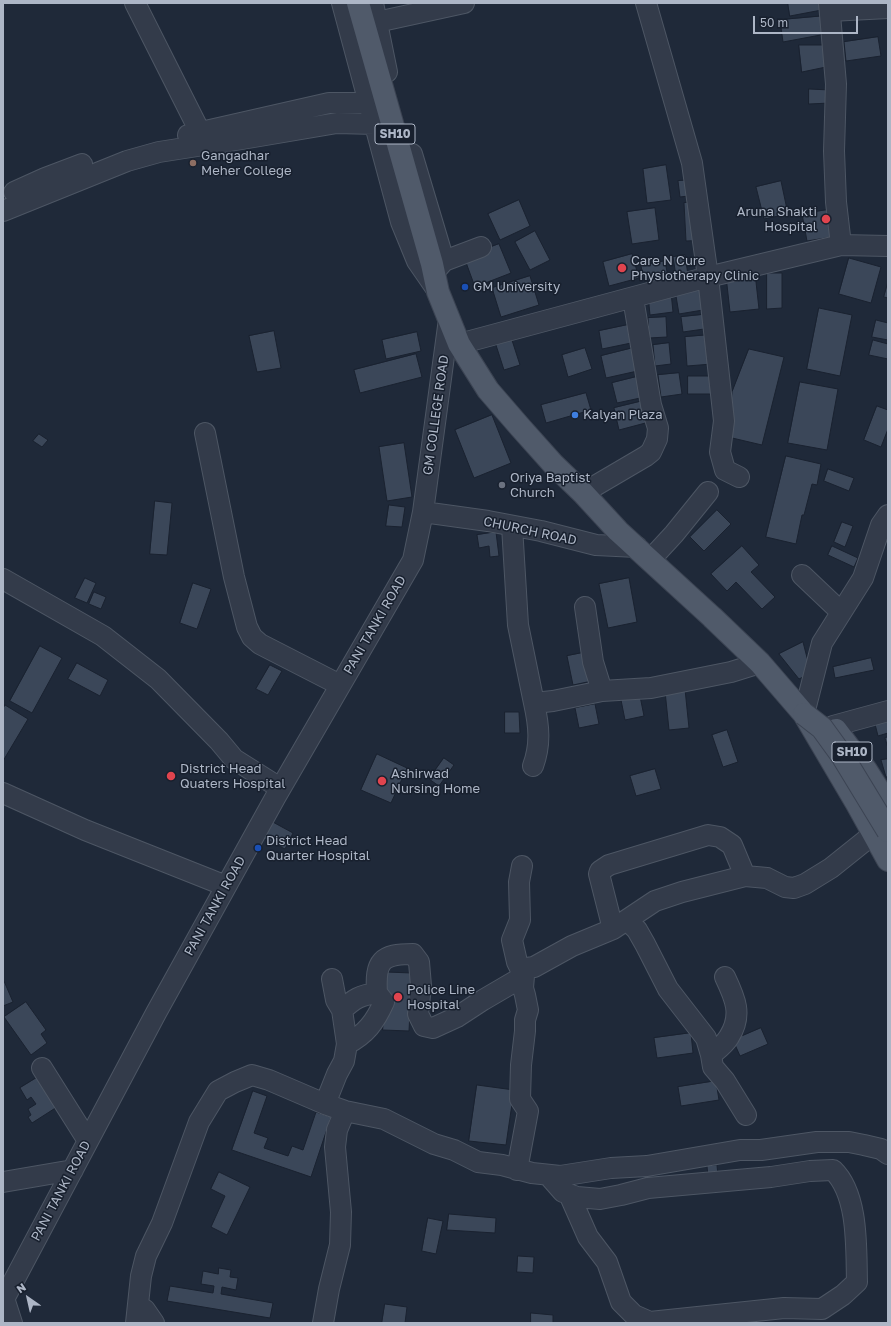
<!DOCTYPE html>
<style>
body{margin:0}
#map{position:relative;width:891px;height:1326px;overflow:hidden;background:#1f2939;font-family:"Golos Text",sans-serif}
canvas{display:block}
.frame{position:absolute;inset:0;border:4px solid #adb6c6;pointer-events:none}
.north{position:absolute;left:8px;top:1278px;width:40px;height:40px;-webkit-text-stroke:3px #18202e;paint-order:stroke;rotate:326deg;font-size:11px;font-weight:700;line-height:16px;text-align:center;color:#adb6c6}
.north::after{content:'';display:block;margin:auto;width:14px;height:18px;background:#adb6c6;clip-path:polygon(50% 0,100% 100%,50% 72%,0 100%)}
.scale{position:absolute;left:753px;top:16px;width:105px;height:18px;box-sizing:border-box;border:2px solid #adb6c6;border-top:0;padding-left:5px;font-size:12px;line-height:14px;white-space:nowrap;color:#adb6c6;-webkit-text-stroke:3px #18202e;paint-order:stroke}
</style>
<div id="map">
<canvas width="891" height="1326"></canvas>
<div class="frame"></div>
<div class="north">N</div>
<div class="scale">50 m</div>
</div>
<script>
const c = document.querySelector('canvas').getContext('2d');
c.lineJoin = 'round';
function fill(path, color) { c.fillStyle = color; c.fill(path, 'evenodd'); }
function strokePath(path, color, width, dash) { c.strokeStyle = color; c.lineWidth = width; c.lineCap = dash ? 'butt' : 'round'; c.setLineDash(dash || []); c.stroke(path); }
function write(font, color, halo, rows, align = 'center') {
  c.font = font + ' "Golos Text",sans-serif'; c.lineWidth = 3; c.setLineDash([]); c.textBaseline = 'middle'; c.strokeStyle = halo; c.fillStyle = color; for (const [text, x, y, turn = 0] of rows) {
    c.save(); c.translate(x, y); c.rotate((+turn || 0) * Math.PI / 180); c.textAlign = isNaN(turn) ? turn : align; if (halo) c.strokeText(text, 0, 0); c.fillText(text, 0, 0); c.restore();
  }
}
const building = new Path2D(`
 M788,3H826L827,9L790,16Z
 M825,16L826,34L783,42L780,20Z
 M878,37L881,56L846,61L844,42Z
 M799,45H823L826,67L802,72Z
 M809,89L830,90V103L809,104Z
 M666,165L671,200L647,203L643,169Z
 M704,179L705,194L680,197L678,181Z
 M781,181L788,214L764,219L756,187Z
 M519,200L530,226L500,240L488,214Z
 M707,201L710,240L686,241L684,203Z
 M655,208L659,240L632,244L627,212Z
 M833,209L832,237L807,241L802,214Z
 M535,231L550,260L530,270L515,242Z
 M499,244L511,273L475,287L464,257Z
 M632,254L639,278L609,286L603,262Z
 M685,255L688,275L676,276L673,257Z
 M849,258L881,267L871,303L839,294Z
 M665,261L668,277L644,281L641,266Z
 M755,273L759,309L730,312L726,276Z
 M767,273H782V308L767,309Z
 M530,276L539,305L501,317L492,288Z
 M888,282V298L884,297Z
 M706,286L709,309L679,314L675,290Z
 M671,292L673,312L650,315L648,295Z
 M819,308L852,315L840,376L807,369Z
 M710,314L711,328L683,332L681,317Z
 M666,317L667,337L649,338L648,318Z
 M876,320L888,323V340L872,337Z
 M632,324L636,342L602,349L599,331Z
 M274,331L281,368L257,372L249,336Z
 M417,332L421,351L386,359L382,340Z
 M709,335L712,364L687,366L685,337Z
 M511,337L520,365L504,370L495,342Z
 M873,340L888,344V359L869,355Z
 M669,343L671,364L655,366L653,345Z
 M637,347L642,370L606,378L601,356Z
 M585,348L592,369L568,377L562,355Z
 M749,349L784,357L762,445L728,437L732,392Z
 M416,354L422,377L360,393L354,370Z
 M679,373L682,394L661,397L658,375Z
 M640,376L645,397L617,403L612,383Z
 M688,376H714L715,394H688Z
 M800,382L838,389L827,450L788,443Z
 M586,393L591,410L546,423L541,405Z
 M647,400L653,421L619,430L614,408Z
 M877,406L888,410V429L881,447L864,440Z
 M492,415L511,463L474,478L455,430Z
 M39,434L48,440L42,447L33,441Z
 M404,443L412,497L387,501L379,447Z
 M786,456L821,464L817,485L812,484L804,515H802L796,544L766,537Z
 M828,469L854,478L849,491L824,481Z
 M155,501L172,503L167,555L150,554Z
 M389,505L405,507L402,527L386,526Z
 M717,510L731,524L704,551L690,537Z
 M842,522L853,526L845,547L834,542Z
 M496,532L499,556L490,557L489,546L479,548L477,535Z
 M742,546L759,565L751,572L775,597L762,609L736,582L727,591L711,574Z
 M832,546L858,558L854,567L828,555Z
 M85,578L96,583L87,603L75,598Z
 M629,578L637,622L608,628L599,584Z
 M193,583L211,589L197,629L180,623Z
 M94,592L106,597L101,609L89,604Z
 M803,642L811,673L799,679L779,654Z
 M40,646L62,658L32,713L10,701Z
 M587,652L592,681L573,685L567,656Z
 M871,658L874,670L835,678L833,667Z
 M77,663L108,680L100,696L68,679Z
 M270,665L282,671L268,695L256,689Z
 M685,689L689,728L669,730L665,691Z
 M640,696L644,716L625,720L621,700Z
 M595,704L599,724L579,728L575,708Z
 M5,705L28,719L3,761V709Z
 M505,712H519L520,733H505Z
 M888,716V733L878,736L874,720Z
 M727,730L738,762L723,767L712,735Z
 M888,737V748L885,738Z
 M377,754L407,768L391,803L361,790Z
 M444,758L454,765L439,786L429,779Z
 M888,759V777H886L881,760Z
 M655,769L661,789L636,796L630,776Z
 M271,821L293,833L285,849L263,838Z
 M386,972L412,973L409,1031L383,1030Z
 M3,981H4L13,1002L3,1006Z
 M26,1002L46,1030L41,1034L47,1043L31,1055L4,1017Z
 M761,1028L768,1044L740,1056L733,1040Z
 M691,1033L693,1053L657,1058L654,1038Z
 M38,1077L57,1107L32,1123L28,1117L31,1115L28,1109L36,1104L31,1097L27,1100L20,1088Z
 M716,1081L719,1100L681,1106L678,1087Z
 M477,1085L514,1090L506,1145L469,1141Z
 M253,1091L267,1096L254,1133L268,1138L264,1148L288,1156L292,1146L303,1150L316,1112L331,1117L311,1177L232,1150Z
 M717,1165L718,1176L708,1177L707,1166Z
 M219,1172L250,1187L227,1235L211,1227L225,1196L211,1189Z
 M449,1214L496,1218L495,1233L447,1230Z
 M428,1218L443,1221L436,1254L422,1251Z
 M518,1256L534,1257L533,1273L517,1272Z
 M219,1268L231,1270L230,1277L238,1278L236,1290L222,1287L221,1294L273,1303L270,1318L167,1301L170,1286L213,1293L214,1286L201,1284L203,1271L218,1274Z
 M385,1304L407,1307L405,1323H382Z
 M531,1313L553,1315V1323H531Z`);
fill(building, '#3b4759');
strokePath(building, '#1a2230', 1);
const minor = new Path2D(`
 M135,3L200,132
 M342,3L401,222L417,261L437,290
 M373,3L387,72
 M646,3L692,163L708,277L724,421L720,452L725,470L739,477
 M829,3L836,84L834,151L836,202L841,245
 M830,11L888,8
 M377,22L464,3
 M188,135L329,103H369
 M412,154L444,261L434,272
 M14,192L45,178L82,164
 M3,211L127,161L159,152L242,139L337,123L375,124
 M444,261L481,247
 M459,344L708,277L841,245L888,246
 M205,433L234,577L247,627L252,637L260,644L340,685
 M583,493L646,456L651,452L657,439L658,428L651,405L633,298
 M423,512L488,521L541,531L596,545L637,547
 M512,526L518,625L534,703L553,701L602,691L651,688L731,672L760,663
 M650,560L674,534L708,492
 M802,575L841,612
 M3,579L103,636L158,679L219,741L234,759L280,788
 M585,607L593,662L602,691
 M804,714L822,643L863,578L881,525L888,515
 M833,726L888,711
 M533,766C541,744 539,726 534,703
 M3,793L85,830L226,886
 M627,920L637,930L645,944L668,989L706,1038L711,1055L713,1067L725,1081L746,1115
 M613,929L599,874L600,871L609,865L708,835L720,837L732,845L745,876
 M520,969L534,967L572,946L613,929L655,901L682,892L745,876L767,878L785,887L794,888L805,884L831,868L886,824
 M332,979L336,1000L342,1010
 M377,993C375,961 381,954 413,954L419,962L421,986L418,1014L424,1026L433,1028L457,1017L483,1000L524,976L517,962L512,940L520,920L519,882L522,866
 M711,1055C717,1050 725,1044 729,1037C743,1015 735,998 725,977
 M42,1068L88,1141
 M325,1104L345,1111L384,1119L434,1144L454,1150L478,1162L502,1165L532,1173L560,1176L611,1168L647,1166L740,1150H761L817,1142H849L864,1145L881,1149L888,1154
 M517,1170L528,1111L520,1099L521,1065L525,1031V1020L528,1010L525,995L523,988L524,976
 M548,1175L563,1192L577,1197L600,1199L621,1195L648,1188L771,1177L810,1171L833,1170C859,1195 856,1249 857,1282L843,1295L822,1309L784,1308L650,1322L634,1315L621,1302L607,1262L588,1237L569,1194
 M3,1182L73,1170
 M4,1298L12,1323
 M3,1301L156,1013L275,798L413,560L423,512L449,319
 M138,1305L145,1310L154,1323
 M136,1323L141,1276L146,1256L162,1223L199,1122L218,1091L235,1082L252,1075L269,1080L325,1104L337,1074L344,1061L347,1044L342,1010C354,999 360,995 377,993L384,1002C375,1022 366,1034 347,1044
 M323,1323L329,1289L340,1245L341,1212L335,1147L337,1130L345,1111`);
const major = new Path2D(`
 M358,3L432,264L438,292L459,344L488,390L520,427L554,465L583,493L618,531L712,617L760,663L804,714L857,804L888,860
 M836,730L866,770L888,805`);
strokePath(minor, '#4d5664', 22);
strokePath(major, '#3c4453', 24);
strokePath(minor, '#333b4a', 20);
strokePath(major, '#505a6a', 22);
const majorBridge = new Path2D(`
 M804,714L822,728L843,757L888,831`);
strokePath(majorBridge, '#3c4453', 24, []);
strokePath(majorBridge, '#505a6a', 22);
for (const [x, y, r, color] of [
 [193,163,4,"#8d6e63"],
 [826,219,5,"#e0444e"],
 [622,268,5,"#e0444e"],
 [465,287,4,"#1a4fb4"],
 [575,415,4,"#3f7fe0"],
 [502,485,4,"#6b7280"],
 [171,776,5,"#e0444e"],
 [382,781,5,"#e0444e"],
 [258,848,4,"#1a4fb4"],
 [398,997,5,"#e0444e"]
]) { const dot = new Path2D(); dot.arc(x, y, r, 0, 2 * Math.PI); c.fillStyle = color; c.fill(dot); strokePath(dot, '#18202e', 1.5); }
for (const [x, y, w] of [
 [395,134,40],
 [852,752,40]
]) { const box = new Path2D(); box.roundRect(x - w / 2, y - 10, w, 20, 3); c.fillStyle = '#18202e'; c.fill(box); strokePath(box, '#adb6c6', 1); }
write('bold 12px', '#adb6c6', null, [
 ["SH10",395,134],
 ["SH10",852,752]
]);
write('13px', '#adb6c6', '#18202e', [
 ["Gangadhar",201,156],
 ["Meher College",201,171],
 ["Aruna Shakti",817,212,"right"],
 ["Hospital",817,227,"right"],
 ["Care N Cure",631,261],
 ["Physiotherapy Clinic",631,276],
 ["GM University",473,287],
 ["Kalyan Plaza",583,415],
 ["Oriya Baptist",510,478],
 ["Church",510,493],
 ["District Head",180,769],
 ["Quaters Hospital",180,784],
 ["Ashirwad",391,774],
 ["Nursing Home",391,789],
 ["District Head",266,841],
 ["Quarter Hospital",266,856],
 ["Police Line",407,990],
 ["Hospital",407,1005]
], 'left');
write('13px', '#adb6c6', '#18202e', [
 ["GM COLLEGE ROAD",436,415,-82],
 ["CHURCH ROAD",530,531,12],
 ["PANI TANKI ROAD",375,625,-60],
 ["PANI TANKI ROAD",215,906,-61],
 ["PANI TANKI ROAD",61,1191,-62]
]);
</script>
